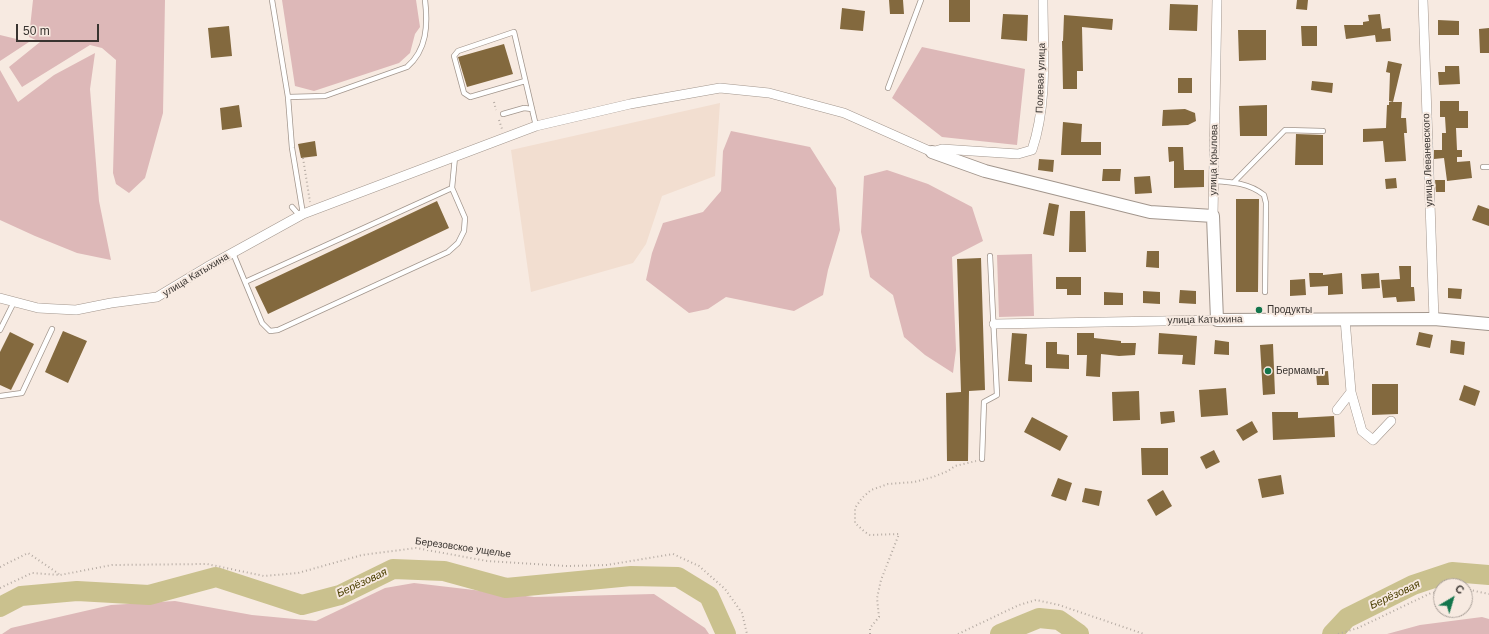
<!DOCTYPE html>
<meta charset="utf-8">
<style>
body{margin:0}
#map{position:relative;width:1489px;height:634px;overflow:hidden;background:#f7eae1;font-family:Arial,sans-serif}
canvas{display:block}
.north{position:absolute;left:1433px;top:578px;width:40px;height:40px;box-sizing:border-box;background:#f7eae1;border:1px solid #aba19a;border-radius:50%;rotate:38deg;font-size:11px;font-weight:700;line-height:16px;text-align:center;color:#393430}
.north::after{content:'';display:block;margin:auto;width:14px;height:18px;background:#13754c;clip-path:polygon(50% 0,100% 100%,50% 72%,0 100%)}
.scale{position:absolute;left:16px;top:24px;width:83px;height:18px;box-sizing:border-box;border:2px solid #393430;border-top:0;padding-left:5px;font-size:12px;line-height:14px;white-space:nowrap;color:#393430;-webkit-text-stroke:3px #f7eae1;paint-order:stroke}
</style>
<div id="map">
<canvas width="1489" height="634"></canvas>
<div class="north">С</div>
<div class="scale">50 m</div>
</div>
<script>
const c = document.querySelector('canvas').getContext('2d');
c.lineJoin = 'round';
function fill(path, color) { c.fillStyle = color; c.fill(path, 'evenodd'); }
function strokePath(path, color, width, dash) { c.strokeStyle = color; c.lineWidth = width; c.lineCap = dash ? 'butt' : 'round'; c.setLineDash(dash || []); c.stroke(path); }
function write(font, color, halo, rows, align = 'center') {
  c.font = font + ' Arial,sans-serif'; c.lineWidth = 4; c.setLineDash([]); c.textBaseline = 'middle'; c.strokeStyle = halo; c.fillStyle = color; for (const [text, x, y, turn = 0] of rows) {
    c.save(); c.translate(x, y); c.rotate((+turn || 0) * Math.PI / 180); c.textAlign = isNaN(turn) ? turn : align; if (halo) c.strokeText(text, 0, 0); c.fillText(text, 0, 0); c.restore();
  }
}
fill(new Path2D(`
 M720,103L715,176L662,196L646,244L633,263L531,292L511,150Z`), '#f2ded0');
fill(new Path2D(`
 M33,0H165L163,113L145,178L129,193L116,184L113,173L116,60L102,48L90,45L22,87L9,67L40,42L29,37Z
 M282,0H416L420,27L415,34L410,53L399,63L314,91L295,86Z
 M0,35L29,42L0,61Z
 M922,47L1025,69L1017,145L942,137L892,98Z
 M95,53L90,89L99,201L111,260L77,253L35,236L0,220V70L18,102L54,75Z
 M731,131L810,147L836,188L840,230L828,270L823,295L794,311L726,297L708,309L689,313L646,280L652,253L663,223L703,212L721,191L723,151Z
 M887,170L928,184L972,207L983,241L952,257L956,350L953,373L925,355L904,337L893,295L870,277L861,232L864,176Z
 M1032,254L1034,316L999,317L997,255Z
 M414,583L534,597L654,594L705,628L709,634H2L11,628L111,605L175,601L252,615L316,621L385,588Z
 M1482,617L1489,619V634H1387L1420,625Z`), '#ddb8b8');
strokePath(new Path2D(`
 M0,607L21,596L77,591L149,595L216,577L302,605L340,595L393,569L444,571L506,588L631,576L678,577L709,596L726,634
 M1000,634L1039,618L1059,620L1079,634
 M1332,634L1347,618L1413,585L1452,572L1489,575`), '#cac18e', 20);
fill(new Path2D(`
 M889,0H903L904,14H890Z
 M949,0H970V22H949Z
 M1297,0H1308L1307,10L1296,9Z
 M1170,4L1198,5L1197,31L1169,30Z
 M842,8L865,11L863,31L840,29Z
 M1003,14L1028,15L1027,41L1001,39Z
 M1380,14L1382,29L1390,28L1391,41L1376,42L1375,35L1346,39L1344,25H1363V22L1369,21L1368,15Z
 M1064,15L1113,19L1112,30L1082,27L1083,71H1077V89H1063L1062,41H1063Z
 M1438,20L1459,21V35H1438Z
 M229,26L232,56L211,58L208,28Z
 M1301,26H1317V46H1302Z
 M1489,28V53H1480L1479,29Z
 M1238,30H1266V60L1239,61Z
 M504,44L513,74L467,87L458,57Z
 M1388,61L1402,64L1393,102L1389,101L1390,73L1386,72Z
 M1445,66H1459L1460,84L1439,85L1438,72H1445Z
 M1178,78H1192V93H1178Z
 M1312,81L1333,83L1332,93L1311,90Z
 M1440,101H1459V111H1468V128H1456L1457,150H1462V157H1457V162L1470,161L1472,178L1447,181L1444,158L1434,159V150H1442V133H1446L1445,117H1440Z
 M1389,102H1402L1401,118H1406L1407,133H1404L1406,161L1385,162L1383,141L1363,142V129L1386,128L1387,105H1389Z
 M239,105L242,127L222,130L220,108Z
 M1267,105V136H1240L1239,106Z
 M1185,109L1195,113L1196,121L1188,125L1162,126L1163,110Z
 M1063,122L1082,124L1081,142H1101V155H1061Z
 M1296,134L1323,135V165H1295Z
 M315,141L317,156L301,158L298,144Z
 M1168,147H1183L1184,170H1204V187L1174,188V161L1169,162Z
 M1039,159L1054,160L1053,172L1038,170Z
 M1103,169H1121L1120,181H1102Z
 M1150,176L1152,193L1135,194L1134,177Z
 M1396,178L1397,188L1386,189L1385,179Z
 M1435,180H1445V192H1436Z
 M1236,199H1259L1258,292H1236Z
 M437,201L449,228L268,314L255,287Z
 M1049,203L1059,205L1054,236L1043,234Z
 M1478,205L1489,209V226L1472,220Z
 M1070,211H1085L1086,252H1069Z
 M1147,251H1159V268L1146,267Z
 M981,258L985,390L969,391L968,461H947L946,393L961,392L957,259Z
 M1399,266H1411V287H1414L1415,301L1397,302L1396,297L1383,298L1381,280L1400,279Z
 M1309,273H1323V275L1342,273L1343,294L1328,295V286L1310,287Z
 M1379,273L1380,288L1362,289L1361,274Z
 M1056,277H1081V295H1067V289H1056Z
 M1305,279L1306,295L1290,296V280Z
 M1448,288L1462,289L1461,299L1448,298Z
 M1180,290L1196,291V304L1179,303Z
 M1143,291L1160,292V304L1143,303Z
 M1104,292L1123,293V305H1104Z
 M63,331L87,341L68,383L45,372Z
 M10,332L34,344L11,390L0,385V352Z
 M1419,332L1433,335L1430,348L1416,345Z
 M1012,333L1027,334L1025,364L1032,365V382L1008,381Z
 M1077,333H1094V338L1121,341V343H1136L1135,355L1119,356L1101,354L1100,377L1086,376L1087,355H1077Z
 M1159,333L1197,336L1195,365L1182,364L1183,355L1158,354Z
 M1215,340L1229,342V355L1214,354Z
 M1451,340L1465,342L1464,355L1450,353Z
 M1046,342H1057V354L1069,355V369L1046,368Z
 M1273,344L1275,394L1263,395L1260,345Z
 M1328,371L1329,385H1317L1316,372Z
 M1372,384H1398V414L1372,415Z
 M1464,385L1480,391L1475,406L1459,400Z
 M1226,388L1228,415L1201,417L1199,390Z
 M1139,391L1140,420L1113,421L1112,392Z
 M1174,411L1175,422L1161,424L1160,412Z
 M1272,412H1298V418L1334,416L1335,437L1273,440Z
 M1032,417L1068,436L1060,451L1024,432Z
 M1252,421L1258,432L1243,441L1236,430Z
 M1141,448H1168V475H1142Z
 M1214,450L1220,462L1206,469L1200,457Z
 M1281,475L1284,494L1262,498L1258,479Z
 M1058,478L1072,483L1066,501L1051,496Z
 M1085,488L1102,491L1099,506L1082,502Z
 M1163,490L1172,506L1156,516L1147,500Z`), '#83693e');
const service = new Path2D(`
 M272,0L288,97L292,148L303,214
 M525,81L470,97L464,93L454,56L458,51L514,32L536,126
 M888,88L921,0
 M288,97L325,96L407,67C427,50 428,25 425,0
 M503,114L524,108L532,109
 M1483,167H1489
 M1214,181C1232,182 1249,183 1264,195L1266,203L1265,292
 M1234,182L1285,130L1323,131
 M292,207L300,216
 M233,253L262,323L270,331L278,330L448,252L458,243L464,231L465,218L452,188L455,157
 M245,282L452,188
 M0,330L14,302
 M0,396L22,393L52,329
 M982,459L984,402L997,395L990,256`);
const minor = new Path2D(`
 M1423,0L1434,319
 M1213,216L1217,0
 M0,298L38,308L76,310L111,303L157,297L207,267L303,214L536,126L630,104L720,88L769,93L844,113L932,152L942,149L1018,154L1032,150C1048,103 1043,50 1043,0
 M994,324L1217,320
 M1351,392L1362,431L1373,440L1391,421
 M1337,410L1351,392L1345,319`);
const tertiary = new Path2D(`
 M932,152L985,171L1150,212L1213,216L1217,320L1434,319L1489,324`);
strokePath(service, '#a2968d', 6);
strokePath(minor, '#a2968d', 10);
strokePath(tertiary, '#a2968d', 14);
strokePath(new Path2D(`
 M494,102L496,110
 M499,120L502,129
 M303,158L310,202
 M0,567L28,553L59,574
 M0,588L32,573L60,575L112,565L207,564L264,576L298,573L362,555L416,548L487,561L567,566L607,565L673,554L699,566L725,589L742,613L747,634
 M1465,591L1470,590L1489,594
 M870,634V628L879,617L877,598L881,580L899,534L870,535L865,532L855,523V508L862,498L871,490L888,484L914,482L933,477L948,471L955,466L976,461
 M958,634L1019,605L1036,600L1059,605L1144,634
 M1338,634L1358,628L1431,593L1441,592`), '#b5aba3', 2, [1, 3]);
strokePath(service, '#fff', 4.5);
strokePath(minor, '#fff', 9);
strokePath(tertiary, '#fff', 12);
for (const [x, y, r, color] of [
 [1259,310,4,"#13754c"],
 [1268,371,4,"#13754c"]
]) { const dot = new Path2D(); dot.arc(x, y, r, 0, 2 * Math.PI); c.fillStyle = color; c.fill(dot); strokePath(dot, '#f7eae1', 1.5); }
write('10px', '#393430', '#f7eae1', [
 ["Полевая улица",1041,78,-88],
 ["улица Крылова",1214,160,-89],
 ["улица Леваневского",1428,160,-92],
 ["улица Катыхина",196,275,-31],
 ["улица Катыхина",1205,320,-1],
 ["Березовское ущелье",463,548,8]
]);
write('10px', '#393430', '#f7eae1', [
 ["Продукты",1267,310],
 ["Бермамыт",1276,371]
], 'left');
write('italic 11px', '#4a3f00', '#f7eae1', [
 ["Берёзовая",362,583,-25],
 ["Берёзовая",1395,595,-25]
]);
</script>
